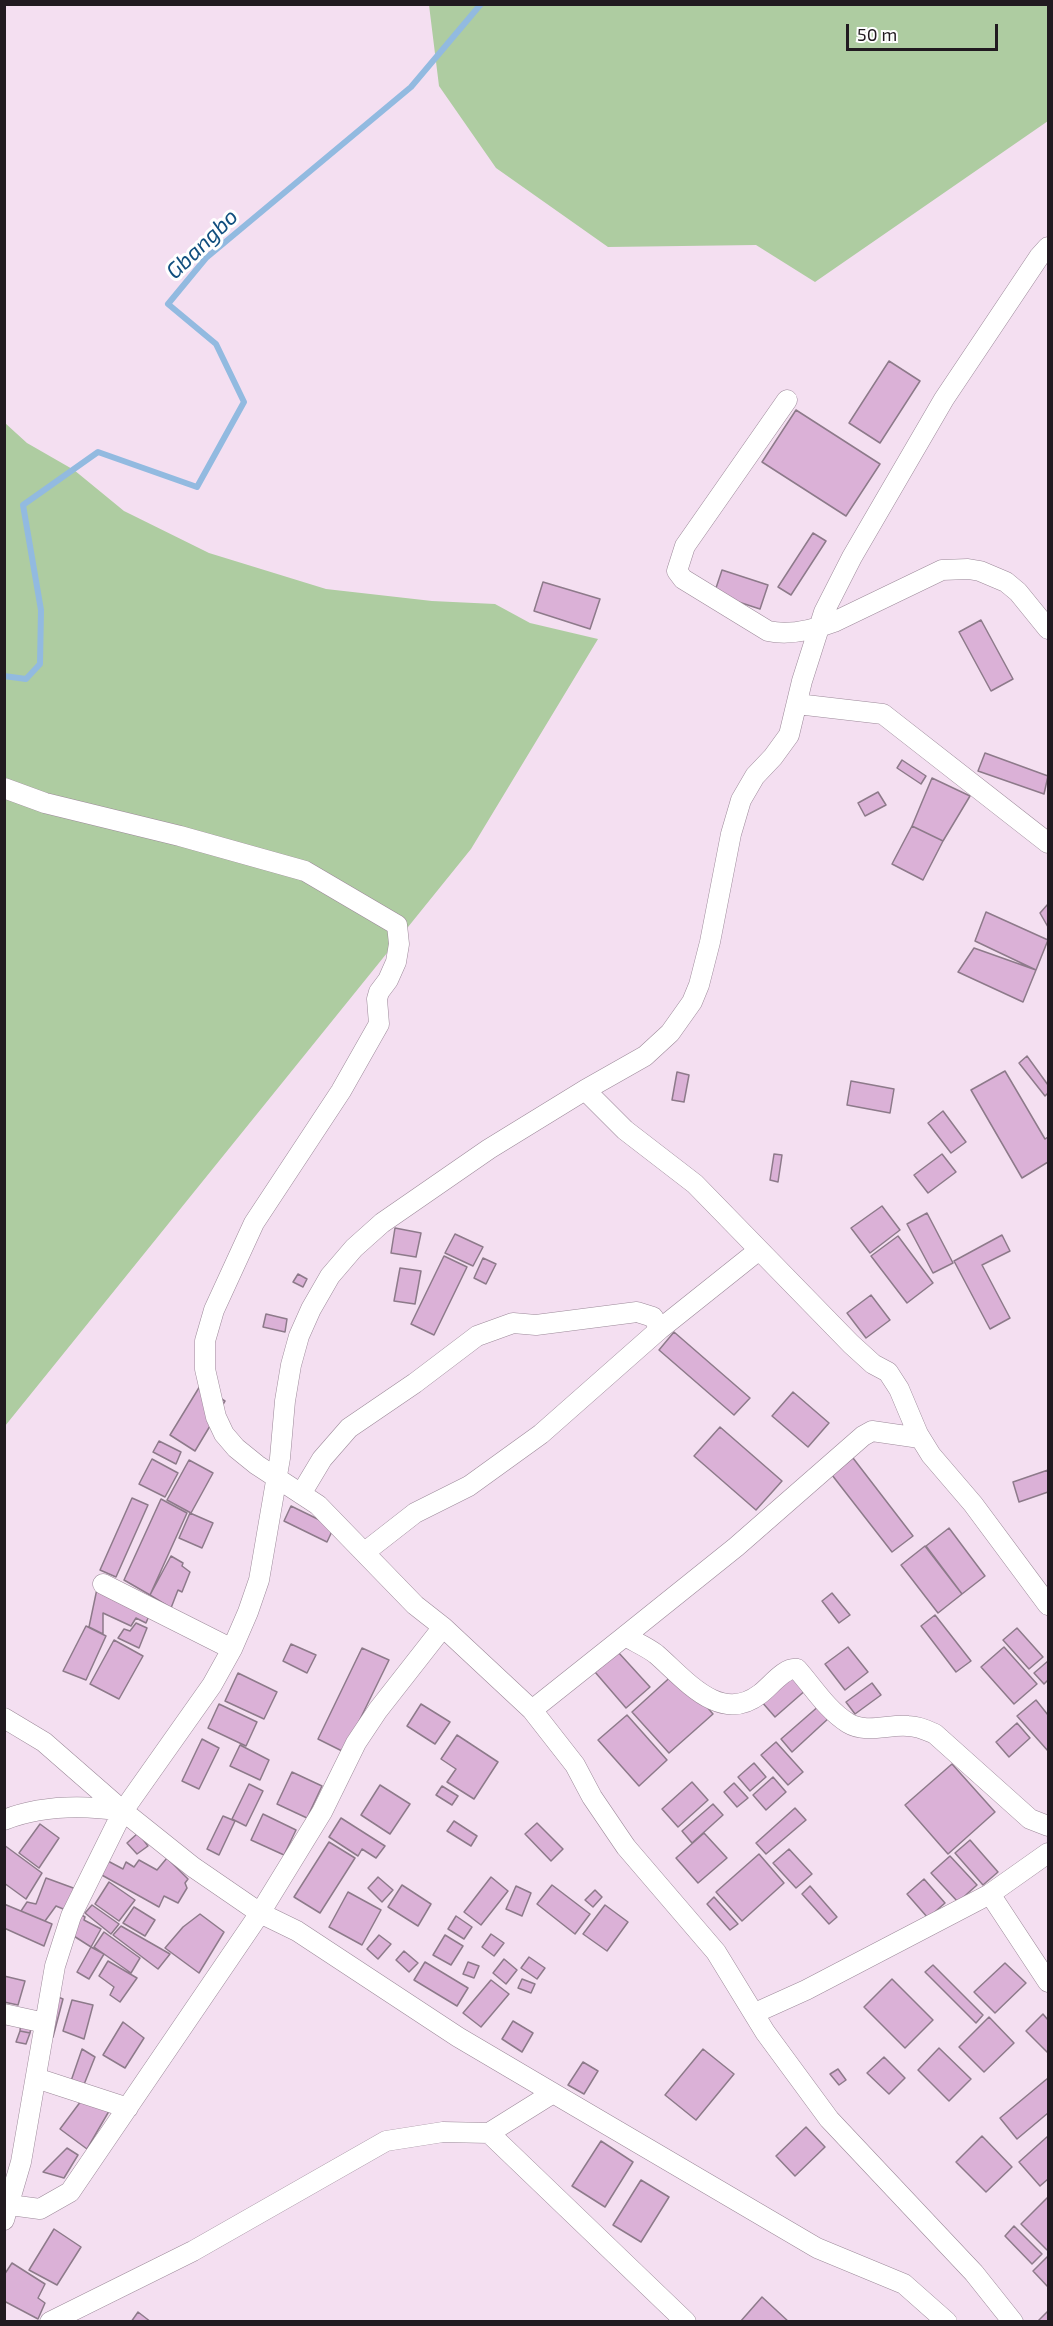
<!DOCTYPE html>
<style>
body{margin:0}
#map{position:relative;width:1053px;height:2326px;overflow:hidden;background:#f4dff1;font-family:"Exo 2",sans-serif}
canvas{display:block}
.frame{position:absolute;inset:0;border:6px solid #211a20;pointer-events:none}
.scale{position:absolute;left:846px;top:24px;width:152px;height:27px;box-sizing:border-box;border:3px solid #211a20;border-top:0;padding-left:8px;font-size:18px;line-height:21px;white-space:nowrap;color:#211a20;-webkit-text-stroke:4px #fff;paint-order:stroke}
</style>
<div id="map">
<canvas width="1053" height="2326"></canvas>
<div class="frame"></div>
<div class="scale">50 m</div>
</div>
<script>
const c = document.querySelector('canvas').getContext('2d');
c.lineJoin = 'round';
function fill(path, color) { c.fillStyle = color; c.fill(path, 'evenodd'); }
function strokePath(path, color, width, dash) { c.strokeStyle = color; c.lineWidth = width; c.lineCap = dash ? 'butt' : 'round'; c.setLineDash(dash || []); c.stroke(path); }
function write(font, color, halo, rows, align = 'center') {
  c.font = font + ' "Exo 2",sans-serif'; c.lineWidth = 6; c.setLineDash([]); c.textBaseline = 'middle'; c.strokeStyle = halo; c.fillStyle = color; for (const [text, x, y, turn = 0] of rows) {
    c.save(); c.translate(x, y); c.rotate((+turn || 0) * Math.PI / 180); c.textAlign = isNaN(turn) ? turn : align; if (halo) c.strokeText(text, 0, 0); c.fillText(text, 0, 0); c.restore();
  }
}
fill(new Path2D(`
 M429,5H1048V121L815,282L756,245L608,247L496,168L439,86Z
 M5,423L27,443L74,470L124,511L209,553L326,589L432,601L495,604L530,623L598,639L471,849L5,1426Z`), '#aecca1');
strokePath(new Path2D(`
 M4,676L26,679L40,664L41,610L23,505L98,452L197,487L244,402L216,344L168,304L206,258L411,87L481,4`), '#92bae0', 6);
const building = new Path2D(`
 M889,361L920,381L880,443L849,423Z
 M796,410L880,464L846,516L762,462Z
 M813,533L826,541L791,595L778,587Z
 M722,570L768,585L760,609L714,594Z
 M543,582L600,599L590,629L534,611Z
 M981,620L1013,679L991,691L959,632Z
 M985,753L1048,776L1044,794L978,771Z
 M902,760L926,776L921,784L897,768Z
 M932,778L970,796L943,841L912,826Z
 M878,792L886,805L865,816L858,803Z
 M912,826L943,841L923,880L892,864Z
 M1048,904V927L1040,913Z
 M986,912L1048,940L1036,970L975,941Z
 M974,948L1036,970L1023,1002L958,972Z
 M1027,1056L1048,1085V1093L1045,1096L1019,1063Z
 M1005,1071L1045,1139L1048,1137V1162L1022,1178L971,1090Z
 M677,1072L689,1075L684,1102L672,1100Z
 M851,1081L894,1089L890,1113L847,1105Z
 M943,1111L966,1142L951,1153L928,1123Z
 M774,1154L782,1155L778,1182L770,1180Z
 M942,1154L956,1172L928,1193L914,1175Z
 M882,1206L900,1230L870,1253L851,1228Z
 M927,1213L953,1263L933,1273L907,1224Z
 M395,1228L421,1233L416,1257L391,1253Z
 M455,1234L483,1247L473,1266L445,1253Z
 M1002,1235L1010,1251L982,1265L1010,1318L990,1329L954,1261Z
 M898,1236L933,1283L907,1303L871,1256Z
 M444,1256L467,1267L434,1335L411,1324Z
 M483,1258L496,1264L486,1284L474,1278Z
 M400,1268L421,1271L415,1304L394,1301Z
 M298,1274L307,1279L303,1287L293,1282Z
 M871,1295L890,1320L866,1338L847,1313Z
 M266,1314L287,1319L285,1332L263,1327Z
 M674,1332L750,1398L734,1415L659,1350Z
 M200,1386L225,1401L195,1451L170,1435Z
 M793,1392L829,1423L808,1447L772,1416Z
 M720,1427L782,1481L756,1510L694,1456Z
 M159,1441L181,1452L176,1464L153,1452Z
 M853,1458L913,1536L892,1552L832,1475Z
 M152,1459L178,1473L165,1497L139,1484Z
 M189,1460L213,1473L191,1513L167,1500Z
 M1048,1470V1492L1019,1502L1013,1482Z
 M132,1498L148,1505L116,1577L100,1570Z
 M161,1499L187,1513L150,1595L124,1580Z
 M291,1506L334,1527L327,1542L284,1521Z
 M190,1513L213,1523L202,1548L179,1538Z
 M949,1528L985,1576L962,1594L926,1546Z
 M925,1546L962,1594L938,1613L901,1565Z
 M171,1556L183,1563L182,1566L190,1572L182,1592L178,1590L171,1608L150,1595Z
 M98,1584L151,1611L146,1623L136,1618L131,1626L103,1613V1634L89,1627Z
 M832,1593L850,1615L839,1623L822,1601Z
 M935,1615L971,1661L956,1672L921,1626Z
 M136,1623L147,1628L139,1648L118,1638L124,1629L130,1631Z
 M86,1626L106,1636L86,1680L63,1671Z
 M1017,1628L1043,1657L1029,1669L1003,1640Z
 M114,1640L143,1656L119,1699L90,1684Z
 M291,1644L316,1655L307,1673L283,1661Z
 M848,1647L868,1672L845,1690L825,1664Z
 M1004,1647L1037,1684L1014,1704L981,1667Z
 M362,1648L389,1660L344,1752L318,1739Z
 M618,1652L650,1687L626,1708L595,1672Z
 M1048,1661V1680L1044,1684L1034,1673Z
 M676,1672L713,1714L669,1753L632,1712Z
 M238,1673L277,1692L264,1719L225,1701Z
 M792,1673L807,1689L775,1717L761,1701Z
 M872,1683L881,1695L855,1714L846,1702Z
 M1036,1700L1048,1715V1751L1017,1716Z
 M219,1704L257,1722L246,1746L208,1728Z
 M421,1704L450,1722L435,1744L407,1726Z
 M820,1705L830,1717L792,1752L781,1739Z
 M627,1715L667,1760L639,1786L598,1740Z
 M1017,1723L1030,1738L1009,1757L996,1742Z
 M457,1735L498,1762L474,1799L447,1782L456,1769L441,1759Z
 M202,1739L219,1748L199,1789L182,1781Z
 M776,1742L803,1772L788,1785L761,1755Z
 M240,1745L269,1760L260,1780L230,1766Z
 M754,1763L766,1777L750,1791L738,1777Z
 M952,1764L995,1812L948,1854L905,1805Z
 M292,1772L322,1786L307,1818L277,1804Z
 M773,1777L786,1792L766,1810L753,1795Z
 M692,1782L708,1800L678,1827L662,1809Z
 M734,1783L748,1798L737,1807L724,1792Z
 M249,1784L263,1791L246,1826L232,1819Z
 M380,1785L410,1804L390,1834L361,1815Z
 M442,1786L458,1796L452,1805L436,1795Z
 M713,1804L723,1815L692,1843L682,1831Z
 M795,1808L806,1820L766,1854L756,1843Z
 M263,1814L296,1830L284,1855L251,1840Z
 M223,1816L235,1821L219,1855L207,1849Z
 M341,1818L385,1846L376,1858L362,1849L358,1856L329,1837Z
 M454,1821L477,1836L471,1846L447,1831Z
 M537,1823L563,1849L551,1861L525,1834Z
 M40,1824L59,1838L39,1868L19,1853Z
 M138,1833L148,1846L137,1854L127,1843Z
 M704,1833L727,1858L698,1883L676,1858Z
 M970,1840L998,1872L983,1885L955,1853Z
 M329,1842L355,1858L320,1913L294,1897Z
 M4,1845L42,1873L26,1899L4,1883Z
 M789,1849L812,1874L796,1888L773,1863Z
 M759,1854L784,1883L742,1921L716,1892Z
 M950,1856L977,1885L958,1902L931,1873Z
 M167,1858L188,1879L185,1883L187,1888L178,1903L164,1896L159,1907L100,1874L106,1860L123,1869L126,1862L134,1867L139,1860L157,1870Z
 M378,1877L393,1890L382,1902L368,1888Z
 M491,1877L508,1891L481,1925L464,1912Z
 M46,1878L76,1889L68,1911L56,1906L45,1921L21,1911L27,1902L36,1904Z
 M924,1879L945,1903L928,1918L907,1894Z
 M109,1882L135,1900L119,1921L95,1904Z
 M402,1885L431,1904L418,1926L388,1907Z
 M552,1885L590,1914L575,1934L537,1904Z
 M516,1886L531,1893L522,1916L506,1909Z
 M810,1886L837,1917L829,1924L802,1894Z
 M595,1890L602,1897L593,1907L585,1900Z
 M348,1892L381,1910L362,1945L329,1927Z
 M714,1897L738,1924L730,1930L707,1904Z
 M4,1904L52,1924L44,1946L4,1928Z
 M92,1905L119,1924L111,1934L85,1913Z
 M605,1905L628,1922L607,1951L583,1934Z
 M134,1907L155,1920L145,1936L123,1923Z
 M77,1912L85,1917L84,1920L101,1929L91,1947L66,1931Z
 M200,1914L224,1932L199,1973L165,1948L183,1927Z
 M456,1916L472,1927L464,1939L448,1929Z
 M121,1926L170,1954L158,1969L113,1935Z
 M104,1932L140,1958L131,1973L94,1947Z
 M491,1934L504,1943L494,1956L482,1947Z
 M379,1935L391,1944L378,1959L367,1949Z
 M445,1935L463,1946L451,1965L433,1955Z
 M91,1947L104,1954L89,1979L77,1972Z
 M404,1951L418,1963L409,1972L396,1960Z
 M529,1957L545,1968L537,1979L521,1968Z
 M504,1959L517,1970L506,1984L493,1973Z
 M108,1961L137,1978L120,2002L110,1995L114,1987L99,1976Z
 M425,1962L468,1988L457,2006L414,1980Z
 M468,1962L479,1966L474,1978L463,1974Z
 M1005,1963L1026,1983L995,2013L974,1992Z
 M933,1965L983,2015L976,2023L925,1972Z
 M4,1976L25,1981L18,2005L4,2002Z
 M522,1979L535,1984L531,1993L518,1988Z
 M892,1979L933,2020L905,2048L864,2007Z
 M491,1980L509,1994L481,2027L463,2013Z
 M53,1995L63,1999L53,2037L46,2034Z
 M72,2000L93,2005L84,2039L63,2031Z
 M1043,2014L1048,2020V2053L1026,2031Z
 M989,2017L1014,2043L984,2072L959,2047Z
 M21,2020L32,2022L30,2033L20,2031Z
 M513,2021L533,2033L522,2052L502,2039Z
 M123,2022L144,2038L125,2068L103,2055Z
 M20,2031L30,2033L26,2044L16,2042Z
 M939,2048L971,2079L949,2101L918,2070Z
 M82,2049L95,2057L83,2087L71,2081Z
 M703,2049L734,2074L696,2120L665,2095Z
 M884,2057L905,2078L889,2094L867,2073Z
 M583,2062L598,2071L584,2094L568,2085Z
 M838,2069L846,2080L839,2085L830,2074Z
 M1048,2078V2113L1017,2139L1000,2118Z
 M84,2097L112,2106L87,2149L60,2129Z
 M806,2127L825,2147L795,2176L776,2156Z
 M982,2136L1012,2167L986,2192L956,2162Z
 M1048,2136V2179L1040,2186L1019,2162Z
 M601,2141L633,2162L605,2207L572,2186Z
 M67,2148L78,2155L64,2178L43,2172Z
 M641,2180L669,2197L641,2242L613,2225Z
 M1048,2197V2249L1047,2250L1021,2224Z
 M1014,2226L1042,2254L1032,2264L1005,2236Z
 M54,2229L81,2247L57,2285L29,2270Z
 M1048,2256V2287L1033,2271Z
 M12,2263L45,2284L38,2298L45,2303L38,2319L4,2301V2275Z
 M762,2297L789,2322H740Z
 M1048,2311V2322H1037Z
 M138,2312L151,2322H131Z`);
fill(building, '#dbb1d7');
strokePath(building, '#8d7a8a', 1.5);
const minor = new Path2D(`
 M787,400L685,546L677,571L683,579L768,631C790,636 813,630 834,622L942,570L968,569L980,571L1006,582L1018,592L1048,629
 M797,704L883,714L1048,843
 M4,788L45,803L180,836L305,871L397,925L399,944L396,962L388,980L379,992L377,999L379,1024L341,1091L254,1223L214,1310L205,1341V1369L216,1417L224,1434L236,1448L257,1465L318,1505L415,1605L443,1627L532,1710L575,1765L592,1797L626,1847L716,1952L765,2032L829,2119L974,2273L1013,2322
 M585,1090L625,1130L695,1184L851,1344L873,1364L888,1372L899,1389L918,1434L931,1455L973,1504L1048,1605
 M301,1494L322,1459L349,1428L415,1383L477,1336L513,1323L536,1325L637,1312L653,1317L660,1329
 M365,1552L415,1513L469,1486L541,1434L660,1329L759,1250
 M103,1584L232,1649
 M625,1636L736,1547L863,1436L872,1431L920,1438
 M532,1710L625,1636C635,1642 647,1647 656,1654C685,1679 720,1725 760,1694C770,1687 784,1667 797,1669C813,1687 827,1710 848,1723C866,1734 889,1724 908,1726C918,1726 926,1730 935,1734L1030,1819L1048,1826
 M4,1718L44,1742L123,1811L193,1867L260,1913L297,1931L458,2037L553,2093
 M4,1820C42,1805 83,1805 123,1811
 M990,1894L1048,1982
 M755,2013L806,1990L990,1894L1048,1853
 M4,2014L45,2023
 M36,2078L128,2108
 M489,2133L686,2322
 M10,2205L40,2209L70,2192L260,1913L322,1812L356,1743L378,1710L443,1627
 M4,2220L21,2162L55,1966L71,1916L123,1811L212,1685L232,1649L248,1612L259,1580L280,1458L285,1401L291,1365L299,1336L311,1309L330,1276L354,1248L382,1223L489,1149L585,1090L645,1056L670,1033L692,1002L699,985L710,942L731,834L741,800L755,776L773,757L789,735L802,681L824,612L852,557L944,399L1039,257L1048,247
 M50,2322L193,2251L386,2141L443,2132L489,2133L553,2093L817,2248L904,2284L947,2322`);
strokePath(minor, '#9c8999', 21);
strokePath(minor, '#fff', 20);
write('italic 22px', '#104e7e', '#fff', [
 ["Gbangbo",202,244,-44]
]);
</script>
